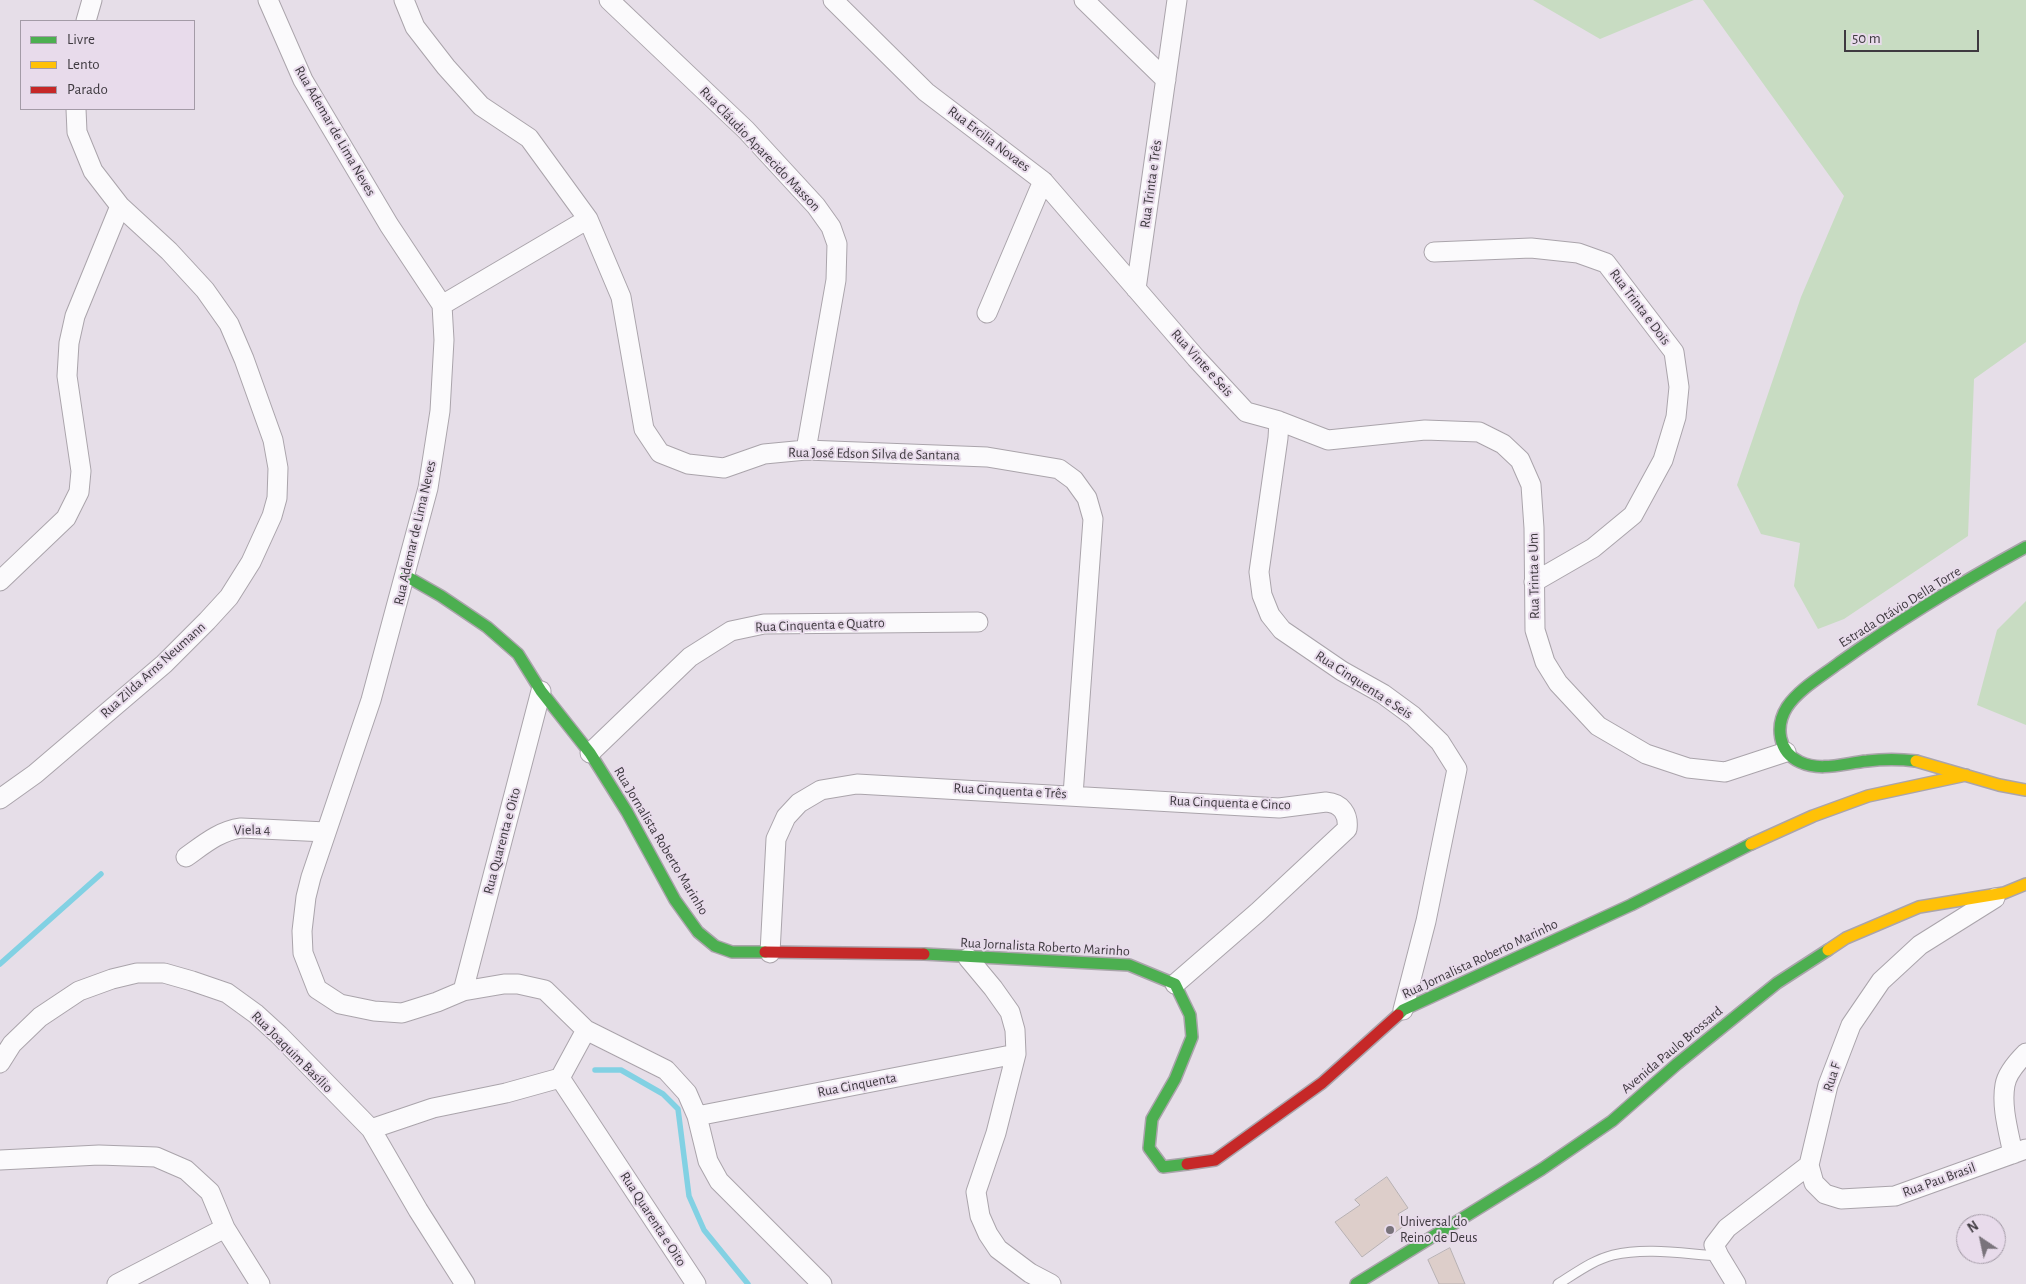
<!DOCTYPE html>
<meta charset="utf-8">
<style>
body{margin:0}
#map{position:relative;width:2026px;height:1284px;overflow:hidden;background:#e6dee8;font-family:"Alegreya Sans",sans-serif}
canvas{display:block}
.legend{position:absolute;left:20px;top:20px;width:175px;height:90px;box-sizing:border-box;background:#e8dbeb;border:1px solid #a49ba7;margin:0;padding:6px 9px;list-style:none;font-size:15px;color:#3f3a40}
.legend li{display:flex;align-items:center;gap:10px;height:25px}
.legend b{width:25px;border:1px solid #a49ba7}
.north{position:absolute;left:1956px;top:1214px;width:50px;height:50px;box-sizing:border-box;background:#e8dbeb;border:1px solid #a49ba7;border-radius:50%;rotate:326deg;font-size:14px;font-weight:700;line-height:20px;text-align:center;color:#3f3a40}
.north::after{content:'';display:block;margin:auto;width:18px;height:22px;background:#79737b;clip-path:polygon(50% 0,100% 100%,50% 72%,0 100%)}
.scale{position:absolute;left:1844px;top:30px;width:135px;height:22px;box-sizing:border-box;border:2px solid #3f3a40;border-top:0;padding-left:6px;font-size:15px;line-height:18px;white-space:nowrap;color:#3f3a40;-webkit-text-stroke:4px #e8dbeb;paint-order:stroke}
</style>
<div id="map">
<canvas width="2026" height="1284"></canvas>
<ul class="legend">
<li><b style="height:6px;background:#4caf50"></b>Livre</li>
<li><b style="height:6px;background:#ffc107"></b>Lento</li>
<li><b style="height:6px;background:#c62828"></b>Parado</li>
</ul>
<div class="north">N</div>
<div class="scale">50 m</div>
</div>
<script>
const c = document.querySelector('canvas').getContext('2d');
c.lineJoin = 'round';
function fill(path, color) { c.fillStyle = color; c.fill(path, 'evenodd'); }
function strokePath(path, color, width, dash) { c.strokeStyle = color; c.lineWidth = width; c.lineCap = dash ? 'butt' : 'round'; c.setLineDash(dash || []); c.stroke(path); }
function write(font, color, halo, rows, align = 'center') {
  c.font = font + ' "Alegreya Sans",sans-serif'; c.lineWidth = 4; c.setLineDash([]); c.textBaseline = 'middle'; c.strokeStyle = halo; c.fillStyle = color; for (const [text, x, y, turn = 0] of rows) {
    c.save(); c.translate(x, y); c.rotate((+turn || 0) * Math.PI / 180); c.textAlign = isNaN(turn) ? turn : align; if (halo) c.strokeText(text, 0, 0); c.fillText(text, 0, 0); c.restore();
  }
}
fill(new Path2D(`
 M1533,0H1694L1600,39Z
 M1703,0H2026V342L1974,379L1968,536L1844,619L1818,629L1794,586L1800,543L1761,534L1737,485L1801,297L1844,196Z
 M2026,601V725L1977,705L1997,630Z`), '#c8dcc2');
strokePath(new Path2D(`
 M0,964L101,874
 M595,1070H621L663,1094L678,1109L689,1196L704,1230L748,1284`), '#82d1e3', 5.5);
const building = new Path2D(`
 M1387,1177L1408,1208L1398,1214L1405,1225L1362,1257L1335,1222L1360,1205L1355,1200Z
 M1450,1248L1465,1284H1439L1428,1260Z`);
fill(building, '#ddceca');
strokePath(building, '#b7b1b3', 1);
const lane = new Path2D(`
 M1558,1284C1576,1273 1593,1260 1613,1255C1647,1247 1685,1254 1719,1256`);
const street = new Path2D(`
 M268,0L303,80L389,225L442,305L444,340L440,411L428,488L371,700L311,877L306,897L302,931L303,953L317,989L340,1004L374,1011L402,1013L437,1002L463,991L504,984H518L545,990L586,1030L666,1070L687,1093L697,1116L708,1161L719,1181L822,1284
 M404,0L415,27L446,67L481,106L529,138L588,219L621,297L644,429L660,453L688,464L724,468L764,454L806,450L987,457L1059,469L1074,480L1087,498L1093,519L1073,795
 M609,0L746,130L816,206L831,227L837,244L836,280L806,450
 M833,0L926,92L1043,181L1196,358L1246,412L1279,421L1328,440L1425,430L1479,432L1503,444L1520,460L1531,485L1534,528L1535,630L1545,662L1558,683L1598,726L1646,754L1688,768L1725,772L1786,752
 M1084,0L1166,80
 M86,21L92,0
 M1434,252L1531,248L1578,253L1606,263L1674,352L1679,387L1676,417L1663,460L1633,515L1593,548L1534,582
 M1136,289L1177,0
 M442,305L588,219
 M987,313L1043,181
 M1279,421L1278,438L1259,572L1262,595L1270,615L1282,630L1342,671L1383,694L1413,716L1440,742L1457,769L1426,921L1403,1010
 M0,581L66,518L79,492L81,471L67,376L69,343L75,316L120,206
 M590,753L690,657L731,631L764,624L978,622
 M0,799L35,774L164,664L207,621L229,597L251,562L272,516L277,498L278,468L273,440L244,359L229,324L205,290L169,251L120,206L93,171L77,132L76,109
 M186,857C203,845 219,831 241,828L326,832
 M770,953L776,839L786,817L799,803L821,790L857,784L1279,808L1326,802C1341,803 1349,814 1347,829L1258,912L1175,984
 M968,958L993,988L1010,1012L1015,1030L1016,1054L996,1133L976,1192L980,1216L988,1234L998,1249L1030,1273L1051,1284
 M463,991L541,691
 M0,1063L12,1044L40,1017L79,991L112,979L137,973H164L192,981L227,993L256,1014L279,1035L371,1129L433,1108L506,1093L560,1078
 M560,1078L696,1284
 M560,1078L586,1030
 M697,1116L1016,1054
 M371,1129L418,1210L465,1284
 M2013,1154C2009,1133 2001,1107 2005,1085C2007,1073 2018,1061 2026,1053
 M0,1160L99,1155L156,1157L186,1170L210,1192L225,1228L260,1284
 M1809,1165L1814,1183L1825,1194L1841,1199L1895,1196L2026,1149
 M117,1284L225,1228
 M1736,1284L1719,1256L1714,1245L1727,1228L1809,1165L1828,1085L1851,1025L1881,981L1920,945L1995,898`);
const fast = new Path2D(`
 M406,576L441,596L487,627L518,654L541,691L590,753L627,812L675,900L698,932L715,946L732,952H765
 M1916,761C1900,759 1883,759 1867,761C1845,763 1821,772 1800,762C1778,752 1775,726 1787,707C1799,689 1822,676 1839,663C1899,620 1962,582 2026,547
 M924,954L1129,965L1175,984L1190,1015L1192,1037L1175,1079L1152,1119L1149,1148L1163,1167L1187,1164
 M1398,1015L1403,1010L1631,905L1751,844
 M1356,1284L1542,1169L1612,1121L1677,1064L1777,983L1828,950`);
const slow = new Path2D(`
 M1916,761L1999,785L2026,790
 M1751,844L1813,816L1868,796L1966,775
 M1828,950L1846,938L1919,907L2004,893L2026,884`);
const jam = new Path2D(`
 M765,952L924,954
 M1187,1164L1215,1160L1322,1083L1398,1015`);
strokePath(lane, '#aaa4ab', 11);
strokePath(street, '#aaa4ab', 21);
strokePath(fast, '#aaa4ab', 14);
strokePath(slow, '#aaa4ab', 14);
strokePath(jam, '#aaa4ab', 14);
strokePath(lane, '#fbfafc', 9);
strokePath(street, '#fbfafc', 19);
strokePath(fast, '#4caf50', 11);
strokePath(slow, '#ffc107', 11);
strokePath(jam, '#c62828', 11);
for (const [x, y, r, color] of [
 [1390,1230,5,"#79737b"]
]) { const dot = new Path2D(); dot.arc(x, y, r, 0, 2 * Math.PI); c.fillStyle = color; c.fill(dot); strokePath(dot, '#e8dbeb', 2); }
write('14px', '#3f3a40', '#e8dbeb', [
 ["Rua Ademar de Lima Neves",335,131,60],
 ["Rua Ercilia Novaes",989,139,37],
 ["Rua Cláudio Aparecido Masson",760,149,46],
 ["Rua Trinta e Três",1151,184,-82],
 ["Rua Trinta e Dois",1640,307,53],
 ["Rua Vinte e Seis",1202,363,48],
 ["Rua José Edson Silva de Santana",874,454,1],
 ["Rua Ademar de Lima Neves",415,533,-77],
 ["Rua Trinta e Um",1534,576,-91],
 ["Estrada Otávio Della Torre",1900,607,-32],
 ["Rua Cinquenta e Quatro",820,625,-2],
 ["Rua Zilda Arns Neumann",153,670,-42],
 ["Rua Cinquenta e Seis",1364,685,33],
 ["Rua Cinquenta e Três",1010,791,3],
 ["Rua Cinquenta e Cinco",1230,803,2],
 ["Viela 4",252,830,-1],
 ["Rua Quarenta e Oito",502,841,-75],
 ["Rua Jornalista Roberto Marinho",661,841,59],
 ["Rua Jornalista Roberto Marinho",1045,947,3],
 ["Rua Jornalista Roberto Marinho",1480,959,-25],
 ["Avenida Paulo Brossard",1672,1050,-40],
 ["Rua Joaquim Basílio",292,1052,45],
 ["Rua F",1832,1077,-72],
 ["Rua Cinquenta",857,1085,-11],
 ["Rua Pau Brasil",1939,1180,-20],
 ["Rua Quarenta e Oito",653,1219,57]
]);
write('14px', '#3f3a40', '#e8dbeb', [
 ["Universal do",1400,1222],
 ["Reino de Deus",1400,1238]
], 'left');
</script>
